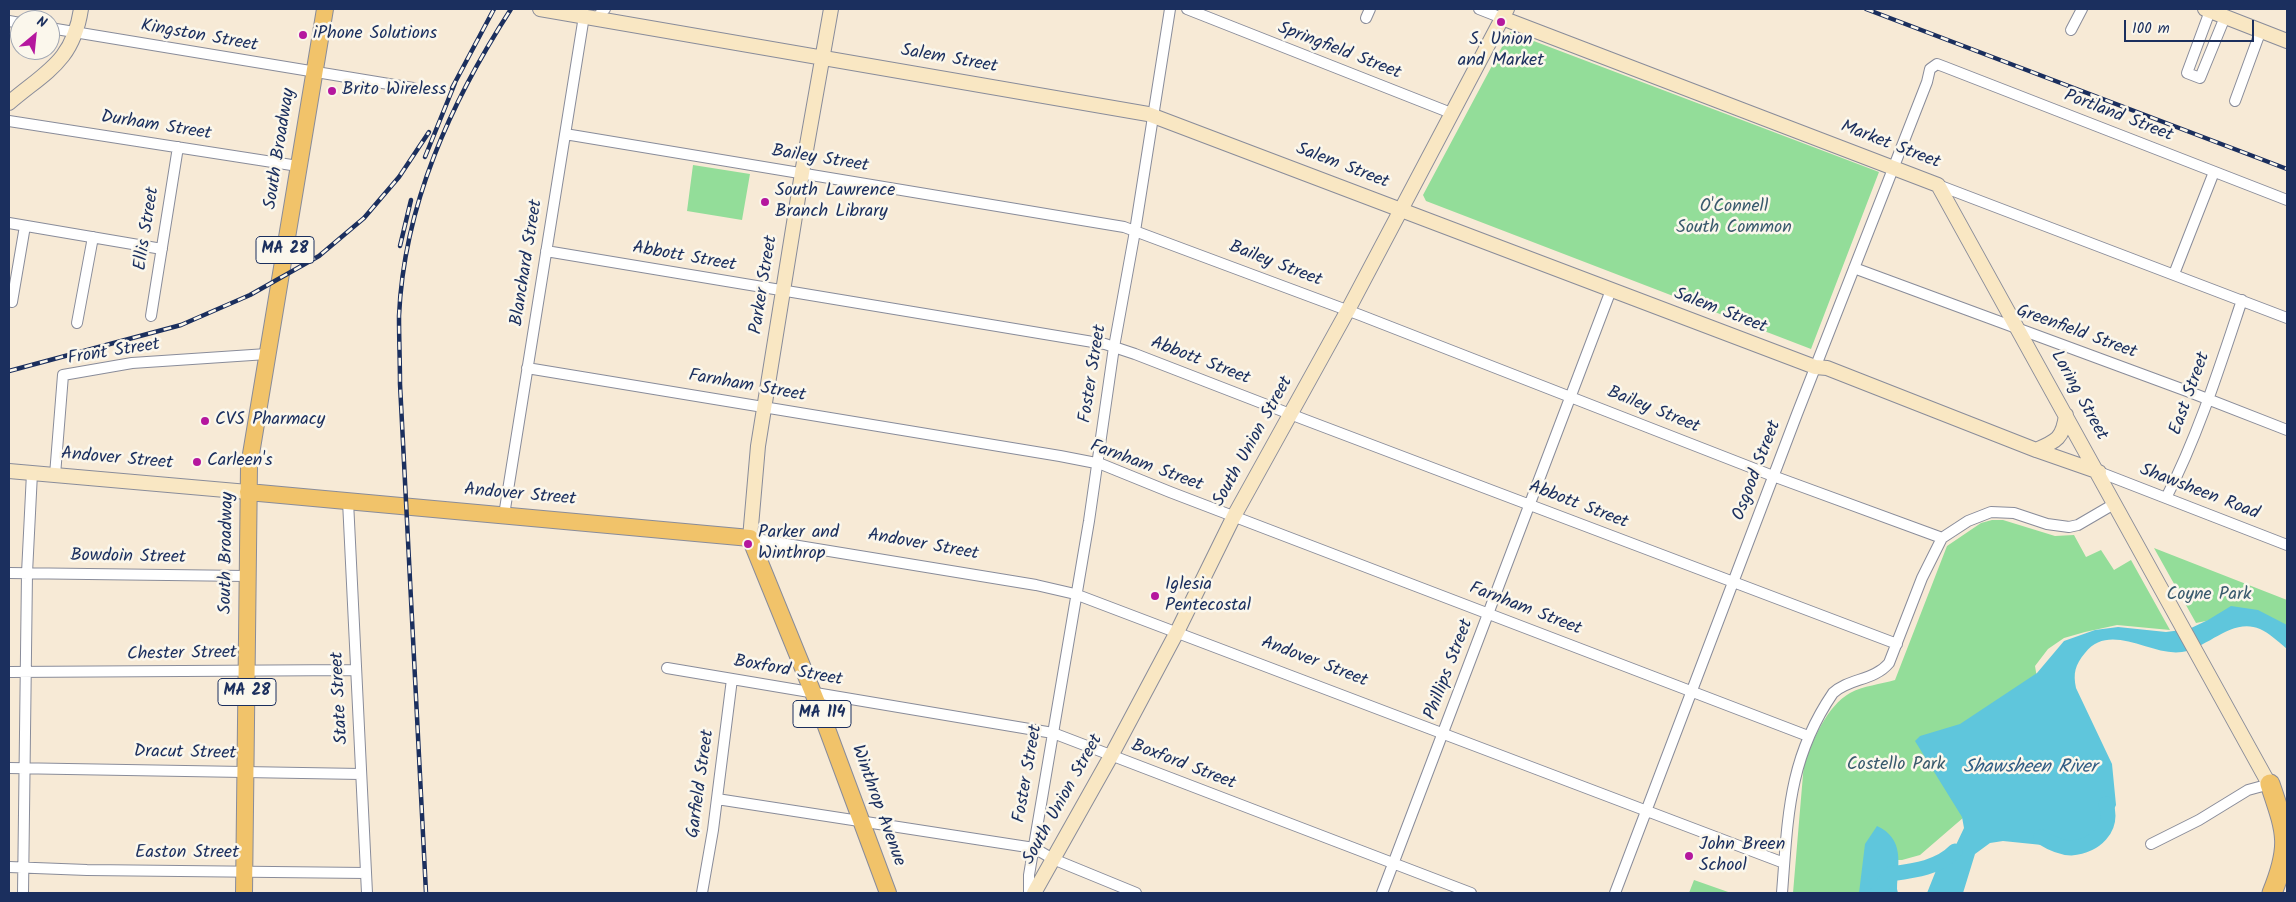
<!DOCTYPE html>
<style>
body{margin:0}
#map{position:relative;width:2296px;height:902px;overflow:hidden;background:#f7ead6;font-family:Kalam,sans-serif}
canvas{display:block}
.frame{position:absolute;inset:0;border:10px solid #1b2f5e;pointer-events:none}
.north{position:absolute;left:10px;top:10px;width:50px;height:50px;box-sizing:border-box;background:#fbf7ec;border:1px solid #a1a7b3;border-radius:50%;rotate:28deg;font-size:14px;font-weight:700;line-height:20px;text-align:center;color:#1b2f5e}
.north::after{content:'';display:block;margin:auto;width:18px;height:22px;background:#b5179e;clip-path:polygon(50% 0,100% 100%,50% 72%,0 100%)}
.scale{position:absolute;left:2124px;top:20px;width:130px;height:22px;box-sizing:border-box;border:2px solid #1b2f5e;border-top:0;padding-left:6px;font-size:15px;line-height:18px;white-space:nowrap;color:#1b2f5e;-webkit-text-stroke:4px #fbf7ec;paint-order:stroke}
</style>
<div id="map">
<canvas width="2296" height="902"></canvas>
<div class="frame"></div>
<div class="north">N</div>
<div class="scale">100 m</div>
</div>
<script>
const c = document.querySelector('canvas').getContext('2d');
c.lineJoin = 'round';
function fill(path, color) { c.fillStyle = color; c.fill(path, 'evenodd'); }
function strokePath(path, color, width, dash) { c.strokeStyle = color; c.lineWidth = width; c.lineCap = dash ? 'butt' : 'round'; c.setLineDash(dash || []); c.stroke(path); }
function write(font, color, halo, rows, align = 'center') {
  c.font = font + ' Kalam,sans-serif'; c.lineWidth = 5; c.setLineDash([]); c.textBaseline = 'middle'; c.strokeStyle = halo; c.fillStyle = color; for (const [text, x, y, turn = 0] of rows) {
    c.save(); c.translate(x, y); c.rotate((+turn || 0) * Math.PI / 180); c.textAlign = isNaN(turn) ? turn : align; if (halo) c.strokeText(text, 0, 0); c.fillText(text, 0, 0); c.restore();
  }
}
fill(new Path2D(`
 M1510,32L1879,172L1811,349L1426,201L1423,195Z
 M693,165L750,174L742,220L687,211Z
 M1992,520H2003L2055,536L2074,535L2086,557L2101,550L2114,570L2131,560L2170,630L2117,625L2085,632L2064,638L2048,649L2035,666L2038,684L1971,811L1920,855L1902,860H1885L1865,893H1793L1804,763C1813,740 1827,706 1850,693C1863,686 1881,684 1895,680L1947,546L1981,523Z
 M2154,548L2287,600V631L2231,616L2196,623Z
 M1694,880L1731,893H1689Z`), '#93dd99');
fill(new Path2D(`
 M2231,606L2258,610L2287,625V649C2279,642 2269,633 2260,629C2232,617 2208,648 2182,652C2152,657 2110,621 2085,653C2075,665 2073,673 2076,688L2112,764L2116,805L2106,826L2085,840L2052,846L2003,841L1990,843L1975,854L1963,893H1927L1941,858L1955,847L1964,828L1962,817L1915,741L1920,736L1960,724L2037,673L2064,641L2095,630L2118,627L2166,632L2189,629L2208,620Z
 M1877,826C1905,839 1898,863 1897,889L1898,893H1859L1865,844Z`), '#5fc6dc');
strokePath(new Path2D(`
 M2041,837C2049,842 2062,848 2071,848C2095,846 2114,829 2106,804
 M1877,893L1890,874C1912,871 1939,868 1955,851`), '#5fc6dc', 15);
const street = new Path2D(`
 M1187,9L1451,113
 M1479,9L1502,18
 M2210,11L2187,73L2200,78L2225,17
 M596,18L605,9
 M1366,18L1370,9
 M9,21L20,23
 M50,28L413,88
 M2071,30L2082,9
 M2235,101L2261,30
 M9,121L298,166
 M565,134L1124,227L1360,315L1773,476L1942,538
 M1938,185L2287,318
 M9,223L162,249
 M546,251L1105,344L1135,354L1303,419L1897,644
 M1854,268L2187,391L2287,430
 M2174,274L2214,172
 M9,301L12,302L25,226
 M151,316L178,147
 M77,323L93,237
 M527,368L1060,456L1101,464L1170,492L1808,736
 M2099,472L2287,545
 M55,475L63,375L132,363L267,354
 M2166,498C2198,436 2220,366 2242,300
 M348,501L367,893
 M504,515L584,16
 M750,538L1036,585L1075,594L1784,863
 M9,573L247,576
 M667,668L1053,733L1471,893
 M9,672L356,670
 M9,768L361,774
 M717,799L1034,848L1053,859L1136,893
 M2151,844L2199,820L2248,790L2270,784
 M9,867L87,870L366,873
 M23,893L27,573L32,473
 M702,893L713,830L732,679
 M1029,893V875L1089,521L1114,347L1135,231L1170,9
 M1382,893L1611,290
 M1615,893L1797,414L1927,82L1930,69L1937,64L1945,67L2287,200
 M1782,893C1788,817 1788,759 1833,693C1849,678 1874,681 1889,663L1922,578L1942,538L1968,521L1991,512L2014,513L2047,524L2069,527L2078,525L2114,504`);
const secondary = new Path2D(`
 M540,9L1148,114L1815,367L1827,368L2036,450L2099,472
 M2205,9L2287,41
 M1502,18L1938,185L2274,793
 M9,103C45,72 73,62 81,9
 M2036,450C2057,441 2063,438 2066,415
 M9,471L248,492
 M750,538L758,446L802,173L831,9
 M1034,893L1111,756L1177,632L1234,516L1348,310L1507,9`);
const primary = new Path2D(`
 M248,492L750,538L820,710L888,893
 M244,893L249,466L325,9`);
const highway = new Path2D(`
 M2270,784C2286,832 2292,844 2272,893`);
strokePath(street, '#898c9a', 12);
strokePath(secondary, '#898c9a', 16);
strokePath(primary, '#898c9a', 18);
strokePath(highway, '#898c9a', 21);
strokePath(street, '#fff', 10);
strokePath(secondary, '#f9e7c3', 14);
strokePath(primary, '#f1c36a', 16);
strokePath(highway, '#f1c36a', 19);
const rail = new Path2D(`
 M1866,9L2287,169
 M452,88L494,9
 M425,157L455,83
 M400,246L411,200
 M9,371L181,325L250,295L319,256L364,218L399,177L429,132
 M426,893L400,384C400,362 399,339 399,316C404,204 451,102 511,9`);
strokePath(rail, '#1b2f5e', 4.5);
strokePath(rail, '#fbf7ec', 2.5, [8]);
for (const [x, y, r, color] of [
 [1501,22,5,"#b5179e"],
 [303,35,5,"#b5179e"],
 [332,91,5,"#b5179e"],
 [765,202,5,"#b5179e"],
 [205,421,5,"#b5179e"],
 [197,462,5,"#b5179e"],
 [748,544,5,"#b5179e"],
 [1155,596,5,"#b5179e"],
 [1689,856,5,"#b5179e"]
]) { const dot = new Path2D(); dot.arc(x, y, r, 0, 2 * Math.PI); c.fillStyle = color; c.fill(dot); strokePath(dot, '#fbf7ec', 2); }
for (const [x, y, w] of [
 [285,250,58],
 [247,692,58],
 [822,714,58]
]) { const box = new Path2D(); box.roundRect(x - w / 2, y - 13.5, w, 27, 4); c.fillStyle = '#fbf7ec'; c.fill(box); strokePath(box, '#1b2f5e', 1); }
write('bold 16px', '#1b2f5e', null, [
 ["MA 28",285,250],
 ["MA 28",247,692],
 ["MA 114",822,714]
]);
write('18px', '#1b2f5e', '#fbf7ec', [
 ["iPhone Solutions",313,35],
 ["S. Union",1501,41,"center"],
 ["and Market",1501,62,"center"],
 ["Brito Wireless",342,91],
 ["South Lawrence",775,192],
 ["Branch Library",775,213],
 ["CVS Pharmacy",215,421],
 ["Carleen's",207,462],
 ["Parker and",758,534],
 ["Winthrop",758,555],
 ["Iglesia",1165,586],
 ["Pentecostal",1165,607],
 ["John Breen",1699,846],
 ["School",1699,867]
], 'left');
write('18px', '#1b2f5e', '#fbf7ec', [
 ["Kingston Street",199,37,10],
 ["Springfield Street",1339,52,21],
 ["Salem Street",949,60,10],
 ["Portland Street",2118,117,21],
 ["Durham Street",156,127,9],
 ["Market Street",1890,146,21],
 ["South Broadway",281,149,-81],
 ["Bailey Street",820,160,9],
 ["Salem Street",1342,167,21],
 ["Ellis Street",148,229,-81],
 ["Abbott Street",684,258,10],
 ["Blanchard Street",528,263,-81],
 ["Bailey Street",1275,265,21],
 ["Parker Street",765,285,-81],
 ["Salem Street",1720,312,21],
 ["Greenfield Street",2076,333,20],
 ["Front Street",114,353,-9],
 ["Abbott Street",1200,362,21],
 ["Foster Street",1094,374,-81],
 ["Farnham Street",747,387,10],
 ["East Street",2191,394,-70],
 ["Loring Street",2078,396,61],
 ["Bailey Street",1653,411,22],
 ["South Union Street",1254,442,-61],
 ["Andover Street",117,460,5],
 ["Farnham Street",1146,467,20],
 ["Osgood Street",1758,471,-69],
 ["Shawsheen Road",2199,493,21],
 ["Andover Street",520,496,5],
 ["Abbott Street",1578,506,21],
 ["Andover Street",923,546,10],
 ["South Broadway",228,553,-89],
 ["Bowdoin Street",128,558,1],
 ["Farnham Street",1525,610,21],
 ["Chester Street",182,655,-1],
 ["Andover Street",1314,663,21],
 ["Phillips Street",1450,670,-69],
 ["Boxford Street",788,672,10],
 ["State Street",341,698,-93],
 ["Dracut Street",185,754,1],
 ["Boxford Street",1183,766,21],
 ["Foster Street",1029,774,-80],
 ["Garfield Street",702,784,-82],
 ["South Union Street",1064,800,-61],
 ["Winthrop Avenue",877,806,70],
 ["Easton Street",187,854]
]);
write('18px', '#395a6d', '#fbf7ec', [
 ["O'Connell",1734,208],
 ["South Common",1734,229],
 ["Coyne Park",2209,596],
 ["Costello Park",1896,766]
]);
write('italic 19px', '#2f5c84', '#fbf7ec', [
 ["Shawsheen River",2030,769]
]);
</script>
